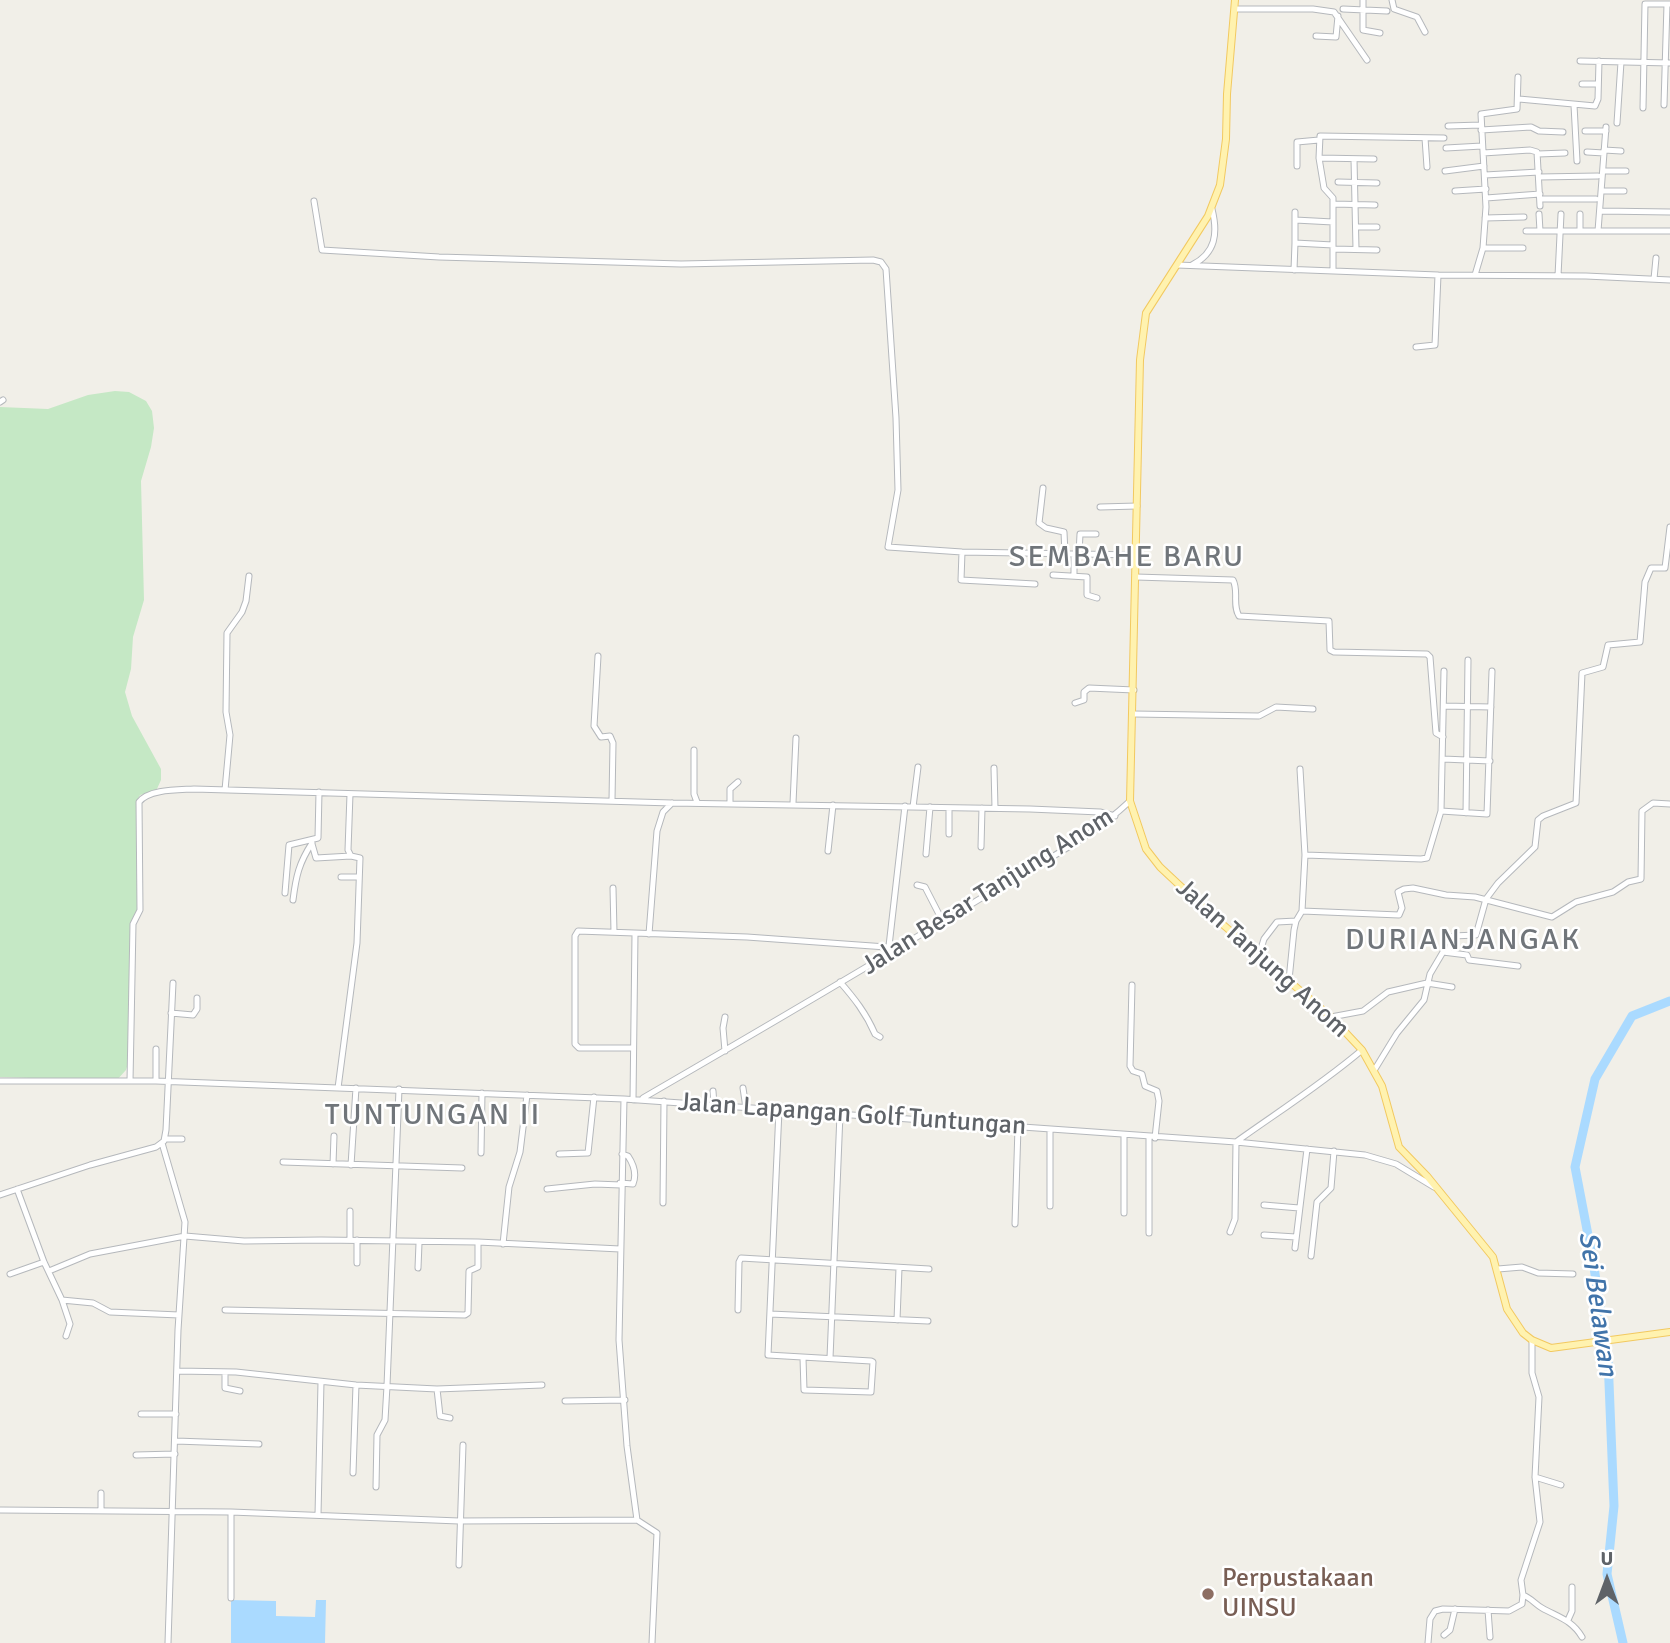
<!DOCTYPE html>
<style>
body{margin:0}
#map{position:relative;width:1670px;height:1643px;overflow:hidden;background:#f1efe8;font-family:Signika,sans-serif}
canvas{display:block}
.north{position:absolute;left:1572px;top:1545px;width:70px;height:70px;-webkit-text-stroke:5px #fff;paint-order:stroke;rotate:0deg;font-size:19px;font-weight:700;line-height:28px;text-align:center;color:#5f6368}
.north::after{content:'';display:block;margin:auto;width:24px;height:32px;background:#5f6368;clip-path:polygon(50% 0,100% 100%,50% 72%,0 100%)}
</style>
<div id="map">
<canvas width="1670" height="1643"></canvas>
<div class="north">U</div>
</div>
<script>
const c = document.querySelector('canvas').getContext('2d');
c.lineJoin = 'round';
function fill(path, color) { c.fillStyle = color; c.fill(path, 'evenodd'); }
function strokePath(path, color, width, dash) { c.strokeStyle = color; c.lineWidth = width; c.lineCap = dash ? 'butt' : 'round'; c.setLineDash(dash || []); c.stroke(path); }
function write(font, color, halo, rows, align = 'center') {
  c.font = font + ' Signika,sans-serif'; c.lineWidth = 5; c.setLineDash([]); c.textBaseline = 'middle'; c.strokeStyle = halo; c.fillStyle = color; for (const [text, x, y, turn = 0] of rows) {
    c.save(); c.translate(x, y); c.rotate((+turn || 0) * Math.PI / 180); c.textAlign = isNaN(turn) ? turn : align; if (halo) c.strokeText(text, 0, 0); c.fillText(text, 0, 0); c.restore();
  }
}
fill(new Path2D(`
 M115,391L129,392L146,401L152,411L154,428L151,447L141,481L144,600L133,637L131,669L125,692L132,716L161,769V780L156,791L140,795L137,801L138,908L131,921L129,1061L126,1070L116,1081L0,1077V407L48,409L88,395Z`), '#c5e8c5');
fill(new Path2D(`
 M231,1600L276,1601V1616L315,1617L316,1600H326L325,1643H231Z`), '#aadaff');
strokePath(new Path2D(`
 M1623,1643L1607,1574L1614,1506L1608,1358L1593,1261L1575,1167L1595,1079L1632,1016L1670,1001`), '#aadaff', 9);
const minor = new Path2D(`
 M1363,0V30L1380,33
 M1392,0L1394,9L1417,17L1425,32
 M1235,9H1313L1334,12L1367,60
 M1343,9L1387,11
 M1316,36L1336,37L1338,16
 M1580,61L1670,63
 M1582,84H1598
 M1519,99L1595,106L1598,99L1599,61
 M1574,105L1577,161
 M1664,105L1667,4
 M1643,108L1645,4H1670
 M1617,123L1621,62
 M1448,126L1481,125
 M1481,130L1531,127L1539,131L1563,132
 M1585,131H1606
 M1425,138L1427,167
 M1446,148L1482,146
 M1604,150L1621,151
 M1587,152L1604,153
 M1483,153L1530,150L1537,152L1540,206
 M1538,154L1565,153
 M1319,158L1374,159
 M1354,159L1356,249
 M1297,166V142L1319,140
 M1445,171L1484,166
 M1603,171H1626
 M1485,175L1539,172
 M1539,177L1598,176
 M1338,182L1377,183
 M1455,191L1486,189
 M1602,191H1624
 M1486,198L1540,194
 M1540,199H1596
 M314,201L322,250L439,257L681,264L873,260L881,262L886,269L896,418L898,490L888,547L962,552L1137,555
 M1334,204L1375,205
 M1601,211L1670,212
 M1295,212V243
 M1539,214L1540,231
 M1580,214V231
 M1485,218L1524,217
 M1295,220L1333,222
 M1356,227H1377
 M1526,231H1670
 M1598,231L1606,127
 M1333,245V198L1324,188L1319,158L1320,136L1444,138
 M1483,248H1523
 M1333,249L1377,250
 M1177,265L1438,275L1586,276L1670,280
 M1192,265C1216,253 1218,233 1212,209
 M1294,270L1295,243L1333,245V270
 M1475,275L1483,248L1486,207L1481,114L1517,109L1518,77
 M1558,276L1561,214
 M1654,279L1656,258
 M1416,347L1435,345L1438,275
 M0,402L3,400
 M1043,488L1039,523L1046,528L1064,532L1065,554
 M1100,507L1137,506
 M962,552L961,580L1035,584
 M1079,554L1080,534H1096
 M1053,575L1087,577V595L1097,598
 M1074,576V554
 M1136,577L1233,580C1239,591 1232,605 1239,616L1329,621L1330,650L1334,652L1427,654L1430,657L1436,733L1443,737
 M598,656L594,726L601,737L610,736L613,743L612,800
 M1075,703L1084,700V692L1089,688L1134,690
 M1444,706L1491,707
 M1134,714L1259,716L1276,707L1313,709
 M694,750V794L697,802
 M1443,759L1490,761
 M994,768L995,808
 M225,790L230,735L226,712L227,633L242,612L246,601L249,576
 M350,794L348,850L351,856
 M730,803V789L738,782
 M793,803L796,738
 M913,807L918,767
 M1441,811L1487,814L1492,671
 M1466,813L1468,660
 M949,834V808
 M312,844L316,858L351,856L360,858L357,943L338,1088
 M981,847L982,808
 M828,851L833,805
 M926,854L930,807
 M1305,855L1421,859L1427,858L1441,811L1444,671
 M341,877H359
 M917,885L925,887L943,922
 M613,888L614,932
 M285,893L289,845L318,838L319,792
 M293,900C296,876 299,863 312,843
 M1302,911L1399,915L1402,908L1398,892L1404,889L1413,888L1446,895L1475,897L1552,917L1576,902L1613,892L1628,882L1641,879L1642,811L1653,803L1670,804
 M649,934L657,831L663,812L672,803
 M889,946L905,806
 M1449,951L1453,936L1476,935L1486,899L1498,883L1535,847L1538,820L1543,816L1576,803L1582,673L1603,667L1608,645L1640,642L1645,582L1651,568H1665L1670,527
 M1259,955L1264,939L1277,922L1296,921
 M1289,980L1294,930L1296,921L1302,911L1305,855L1300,769
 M840,982C854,998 866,1013 875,1034L880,1037
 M1132,985L1130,1066L1133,1071L1142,1074L1145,1086L1157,1091L1159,1101L1155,1138
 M171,1013L193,1015L197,1009V998
 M725,1017L723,1028L725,1051
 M1331,1017L1363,1011L1388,992L1427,983L1452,987
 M632,1048H579L575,1044V936L578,931L747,937L900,948
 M1375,1069L1397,1033L1424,1000L1430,974L1443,952L1467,955L1469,960L1518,966
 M0,1081H156L624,1099L1236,1142L1365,1155L1396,1164L1434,1187
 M130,1081L133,924L140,910L139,802C149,789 178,790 194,789L672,803L1030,809L1100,812L1115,816
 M156,1081V1049
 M743,1088L746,1108
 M713,1091L714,1105
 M643,1098C757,1032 871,965 983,897C1032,867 1088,841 1130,801
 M624,1099L619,1340L627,1446L637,1520
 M633,1100L635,934
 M779,1110L768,1355L871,1361L873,1362L871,1392L804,1390L803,1358
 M1124,1135V1213
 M165,1139H182
 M162,1143L185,1222L178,1330L168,1643
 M481,1153L482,1093
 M559,1154L588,1153L594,1097
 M283,1162L462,1168
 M333,1164L334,1136
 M351,1165L356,1088
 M620,1183L633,1184C637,1174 634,1165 628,1156L622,1154
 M17,1189L44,1262L62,1300L93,1303L110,1312L179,1315
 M547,1189L595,1184L621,1185
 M0,1195L90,1165L156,1147L164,1141L166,1130L173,983
 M663,1203L664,1101
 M1264,1205L1299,1208
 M1050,1206V1130
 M350,1211V1240
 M1015,1224L1018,1127
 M1230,1232L1235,1219L1236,1142C1278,1112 1322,1084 1362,1050
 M1149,1233V1137
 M1264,1235L1296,1237
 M357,1240V1263
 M503,1244L509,1187L520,1152L527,1095
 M1295,1248L1307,1149
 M1311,1256L1317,1202L1331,1188L1334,1151
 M418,1268L419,1243
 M1498,1269L1522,1267L1538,1273L1573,1274
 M49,1271L90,1254L185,1236L244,1241L321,1240L478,1242L620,1249
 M10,1274L44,1262
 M62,1300L70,1324L66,1336
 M225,1310L465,1315L468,1313L469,1271L478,1267V1242
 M738,1310L739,1262L741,1258L929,1269
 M770,1314L928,1321
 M897,1320L899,1268
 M830,1358L840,1114
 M177,1371L236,1372L356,1385L437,1389L542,1385
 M225,1372V1388L240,1391
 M437,1389L440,1416L450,1418
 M565,1401L625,1400
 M141,1414H176
 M176,1441L259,1444
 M136,1455L175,1454
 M353,1473L356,1385
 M1535,1477L1561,1485
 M376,1487L377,1435L385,1420L387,1386L399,1089
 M101,1493V1511
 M0,1510L231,1512L459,1521L637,1520L657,1533L652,1643
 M231,1512V1598
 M318,1515L321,1382
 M459,1565L463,1445
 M1523,1595C1531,1598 1535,1604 1542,1608C1558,1617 1572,1620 1582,1637
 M1488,1610L1490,1637
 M1568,1620L1572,1611V1587
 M1444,1635L1450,1630L1455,1609
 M1428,1643L1430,1619L1435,1611L1443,1609L1509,1611L1522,1604L1523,1595L1521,1580L1540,1522L1535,1477L1539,1397L1532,1373V1340`);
const major = new Path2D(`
 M1235,0L1227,94L1226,139L1220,185L1208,216L1146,313L1140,360L1130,801L1146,849L1160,867L1207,911L1331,1017L1362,1050L1382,1086L1399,1147L1427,1176L1493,1257L1507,1309L1523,1333L1532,1340L1551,1348L1670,1332`);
strokePath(minor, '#b5b8bc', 7);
strokePath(major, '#f2c960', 8);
strokePath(minor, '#fff', 5);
strokePath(major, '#fff2af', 6);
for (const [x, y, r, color] of [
 [1208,1594,7,"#8d6e63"]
]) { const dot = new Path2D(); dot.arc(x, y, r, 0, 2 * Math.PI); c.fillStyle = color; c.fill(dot); strokePath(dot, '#fff', 2.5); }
write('26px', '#5f6368', '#fff', [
 ["Jalan Besar Tanjung Anom",988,892,-32],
 ["Jalan Tanjung Anom",1262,959,42],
 ["Jalan Lapangan Golf Tuntungan",852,1115,4]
]);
write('26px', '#785e54', '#fff', [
 ["Perpustakaan",1222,1579],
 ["UINSU",1222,1609]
], 'left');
write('italic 28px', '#4174aa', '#fff', [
 ["Sei Belawan",1597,1304,82]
]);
c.letterSpacing = '2px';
write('30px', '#70757a', '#fff', [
 ["SEMBAHE BARU",1127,558],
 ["DURIANJANGAK",1463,941],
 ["TUNTUNGAN II",433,1116]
]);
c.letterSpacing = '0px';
</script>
